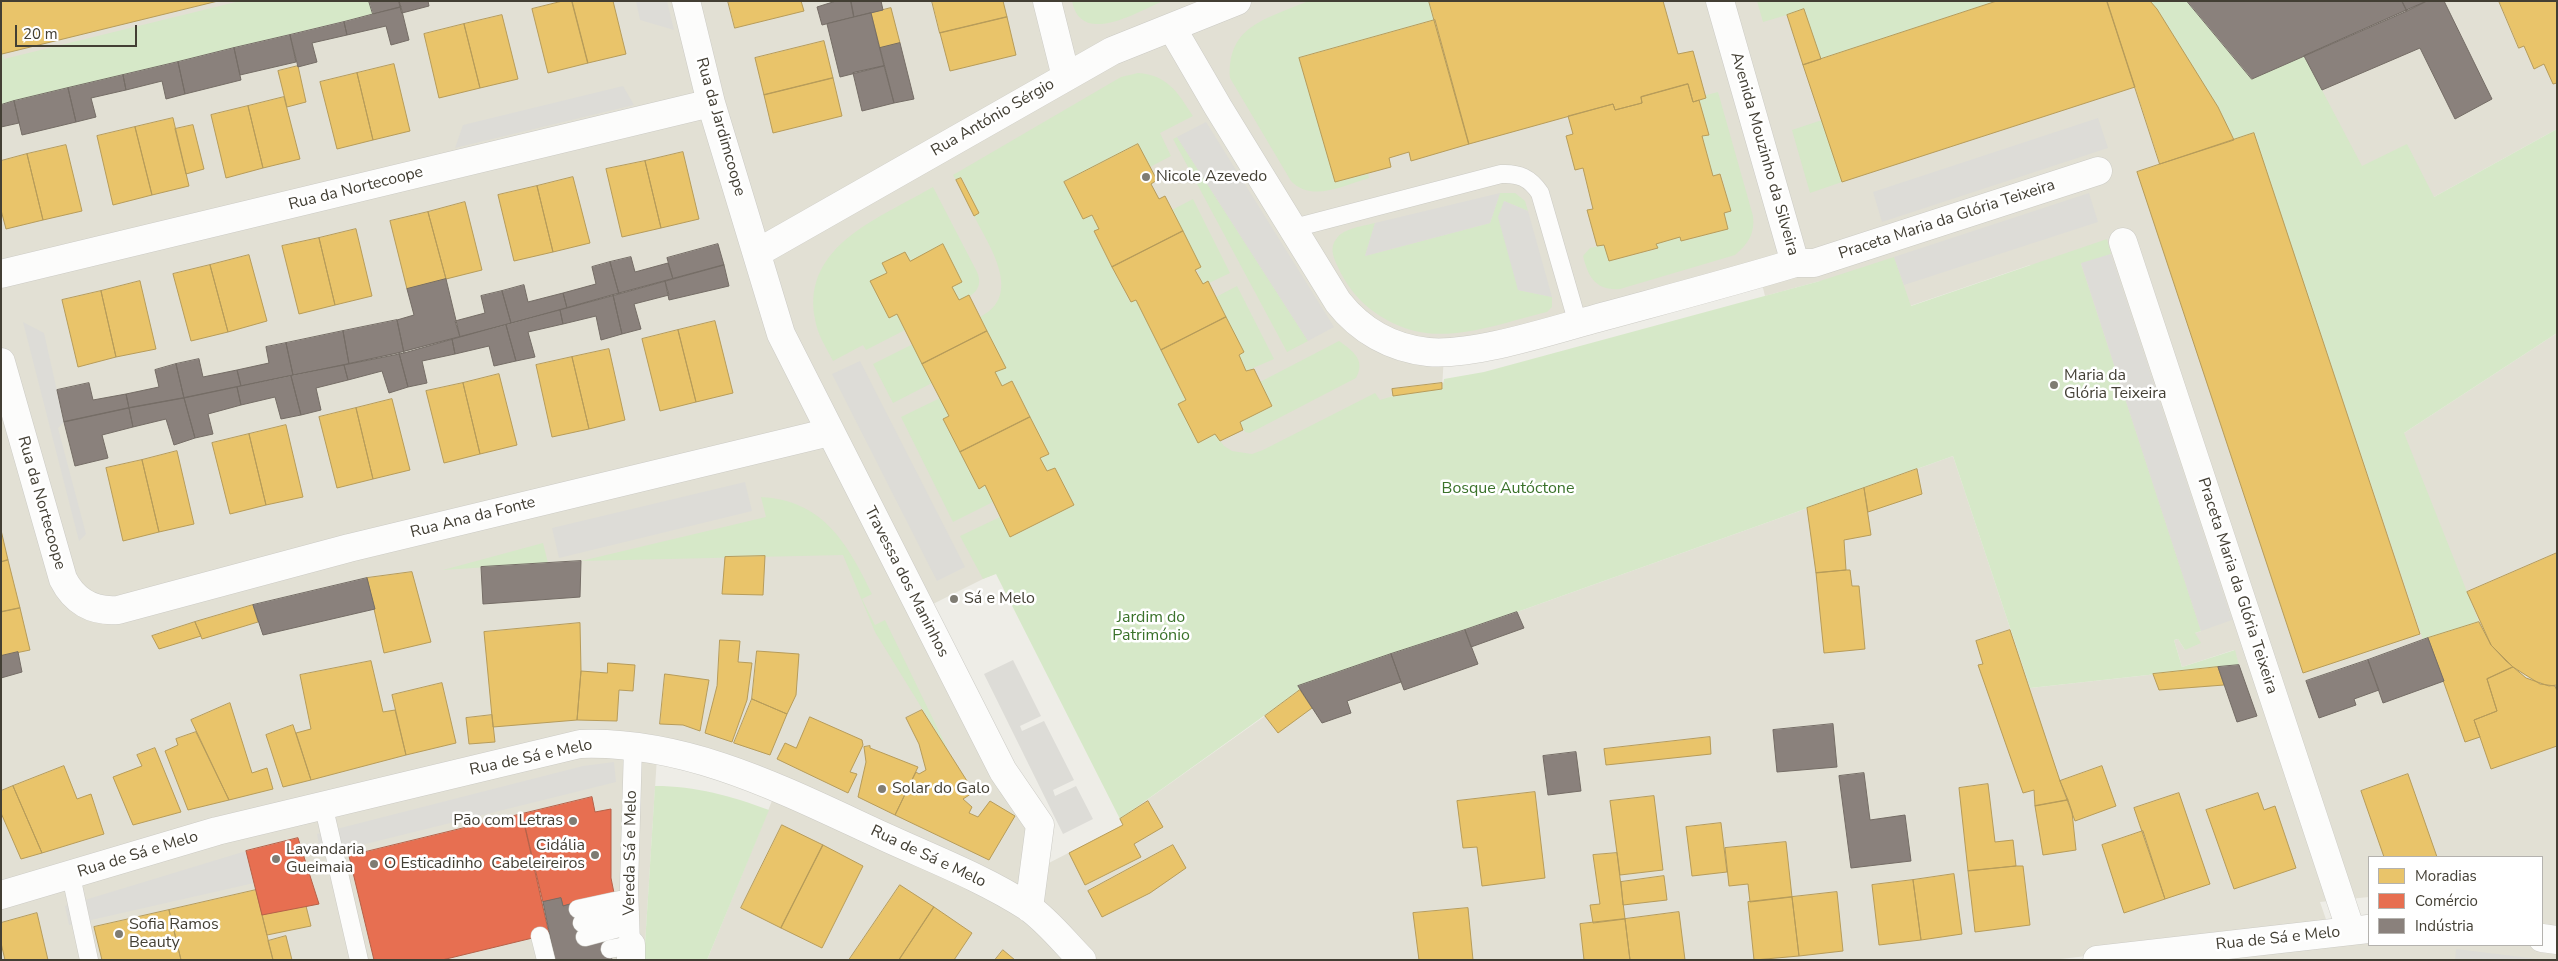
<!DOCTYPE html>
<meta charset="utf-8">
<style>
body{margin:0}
#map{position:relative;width:2558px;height:961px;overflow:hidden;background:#eeede7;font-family:"Nunito Sans",sans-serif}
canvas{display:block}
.frame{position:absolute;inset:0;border:2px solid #433f34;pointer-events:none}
.legend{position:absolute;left:2368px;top:856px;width:175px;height:90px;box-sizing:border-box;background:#fff;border:1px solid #b4b2ae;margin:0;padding:6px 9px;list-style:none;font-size:15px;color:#433f34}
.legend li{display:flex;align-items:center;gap:10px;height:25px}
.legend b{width:25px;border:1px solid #b4b2ae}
.scale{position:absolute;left:15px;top:25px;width:122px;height:22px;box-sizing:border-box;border:2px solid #433f34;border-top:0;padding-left:6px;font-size:15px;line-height:18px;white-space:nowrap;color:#433f34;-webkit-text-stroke:4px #fff;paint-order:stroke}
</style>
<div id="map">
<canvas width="2558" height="961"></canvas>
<div class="frame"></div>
<ul class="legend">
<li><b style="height:14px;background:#e9c46a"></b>Moradias</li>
<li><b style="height:14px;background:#e76f51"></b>Comércio</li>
<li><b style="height:14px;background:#8a817c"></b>Indústria</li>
</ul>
<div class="scale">20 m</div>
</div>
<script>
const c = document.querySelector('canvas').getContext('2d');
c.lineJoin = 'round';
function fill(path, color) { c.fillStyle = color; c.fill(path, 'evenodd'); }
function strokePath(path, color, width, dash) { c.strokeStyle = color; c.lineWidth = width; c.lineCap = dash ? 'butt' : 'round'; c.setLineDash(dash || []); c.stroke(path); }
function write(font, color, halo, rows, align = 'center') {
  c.font = font + ' "Nunito Sans",sans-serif'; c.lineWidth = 5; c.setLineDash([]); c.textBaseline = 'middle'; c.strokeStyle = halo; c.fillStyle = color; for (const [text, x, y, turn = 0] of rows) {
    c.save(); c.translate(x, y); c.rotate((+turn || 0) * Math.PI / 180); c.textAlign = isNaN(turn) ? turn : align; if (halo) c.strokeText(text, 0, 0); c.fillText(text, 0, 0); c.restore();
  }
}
fill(new Path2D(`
 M1,1H683L707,102L1,271Z
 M690,1H1042L1061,75L762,242Z
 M1051,1H1229L1068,72Z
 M1247,1H1718L1791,261L1436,349L1356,320L1178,30Z
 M1725,1H2187L2252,79L2402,1H2557V129L2434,197L2404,433L2557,333V934L2542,931V857H2369V897L2320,902L2329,928L2052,960H1090L1037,906L1041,867L1123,825L1120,819L1265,716L1298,686L1517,612L1953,456L2030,688L2239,665L2234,650L2182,667L2174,640L2178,639L2185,650L2195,633L2201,631L2030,265L1910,306L1820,281L1765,296L1760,276L1797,264Z
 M1169,33L1333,300L1444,355L1442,389L1393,396L983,579L925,608L786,333L763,254Z
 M709,107L749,248L1035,825L1025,901L624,740L1,888V278Z
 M562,754L657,757L644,960H1V901Z
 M776,791L971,880L1075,960H707Z
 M2369,933V945H2557V960H2135Z`), '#e2e0d4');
fill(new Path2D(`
 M240,1H369L373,14L1,105V49L4,59Z
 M1072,1H1163C1137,12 1081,47 1072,1Z
 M1308,1H1429L1435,20L1299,58L1335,182L1368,174L1369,178C1344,185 1312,203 1291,181L1230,78C1227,25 1267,19 1308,1Z
 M1757,1H1997L1821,59L1804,10L1763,22Z
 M2150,1H2187L2252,79L2304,56L2362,166L2407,144L2434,197L2557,129V333L2404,433L2479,622L2423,640L2254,134L2234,140L2218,107L2157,9Z
 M1138,73C1168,75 1178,93 1193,116L1160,133L1171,156L1150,167L1138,144L1064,182L1083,219L1092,215L1099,229L1094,232L1130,302L1136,300L1186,400L1178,404L1215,434L1224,446L1232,451L1252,454L1263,450L1375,393L1380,400L1393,396L1442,389L1444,379L1484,372L1820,281L1894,257L1911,306L2107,239L2111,254L2081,264L2201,631L2195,633L2201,643L2185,650L2178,639L2174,640L2182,667L2235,650L2239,665L2030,688L1953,456L1517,612L1299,686L1300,690L1120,819L996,574L983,579L960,536L1000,517L1011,537L1074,504L1055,468L1047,471L1040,458L1049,454L1012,381L1002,386L995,372L1005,368L980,317C1024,295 989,246 974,216L979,213L962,178L956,180L953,175L1121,77Z
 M1718,92L1753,216C1755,233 1749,243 1735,255L1620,289C1596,291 1588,277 1583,256L1590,248L1604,245L1609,261L1657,249L1656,244L1680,237L1682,241L1728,229L1724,213L1731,211L1721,174L1713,176L1702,136L1709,134L1699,100L1706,98V95Z
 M1822,120L1842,182L1810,193L1792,130Z
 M1177,137L1308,341L1287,352L1173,139Z
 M933,187L977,272C984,288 973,297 959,300L952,287L962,282L943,245L910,261L905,252L882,263L887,273L870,281L889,318L897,314L905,330L866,350L863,345L833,361C826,347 817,334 815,319C801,245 882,217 933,187Z
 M1500,193H1515L1525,201L1528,211L1504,201L1518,290L1552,297V307L1547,312C1505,322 1457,341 1415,331C1380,322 1352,299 1338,267C1333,257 1329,247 1337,238C1344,228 1364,226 1375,223L1365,256L1490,223Z
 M1193,199L1230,273L1209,283L1208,281L1203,284L1172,210Z
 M1237,286L1274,359L1246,371L1239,355L1244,352L1216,297Z
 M1339,341C1353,351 1366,360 1356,378L1250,433L1245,432L1240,422L1260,382Z
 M913,344L932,383L893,403L873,364Z
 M940,398L949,416L943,419L979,489L985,485L993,502L953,522L901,417Z
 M761,497C823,500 848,544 872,594L862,599L875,625L885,620L950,754L875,632L843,555L581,561L766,517Z
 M543,543L548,563L443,570Z
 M655,786C696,786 731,796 769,810L707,960H644Z`), '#d6e8c8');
fill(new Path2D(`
 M636,1H667L674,30L640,20Z
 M623,86L634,105L455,148L463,125Z
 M2098,118L2108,148L1882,222L1873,192Z
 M1206,122L1334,327L1308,341L1177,137Z
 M1500,193L1490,223L1365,256L1375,223Z
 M2089,193L2098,222L1904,285L1894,257Z
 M1504,201L1528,211L1552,297L1518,290L1498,217Z
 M2111,254L2232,620L2201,631L2081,263Z
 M23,322L44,333L64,422L58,428L86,534L79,541Z
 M860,361L965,567L937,581L832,374Z
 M745,482L752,511L559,558L552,528Z
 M1013,660L1041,716L1020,726L1022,731L1044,721L1074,780L1053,790L1055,796L1076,786L1093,819L1063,834L984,674Z
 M614,762L616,782L321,855L317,834L583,766Z
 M246,851L254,883L69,925L65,906Z
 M2456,949L2546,960H2455Z`), '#dddcd7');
const homes = new Path2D(`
 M1,1H218L2,54Z
 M563,1H572L588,63L548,73L532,9Z
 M572,1H613L626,54L588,63Z
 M728,1H801L804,11L735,28Z
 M932,1H1003L1007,17L940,33Z
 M1429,1H1663L1678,54L1693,51L1706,98L1693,102L1688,84L1641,97L1642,103L1615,110L1613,104L1469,144Z
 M1997,1H2107L2135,87L1842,182L1803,65Z
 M2107,1H2150L2157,9L2218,107L2234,140L2160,164Z
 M2499,1H2557V83L2553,84L2544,64L2534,69L2524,46L2519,48Z
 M891,8L900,43L880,48L871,13Z
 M1804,9L1821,59L1803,65L1787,15Z
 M502,15L518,79L480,88L464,24Z
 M1007,17L1016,55L950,71L940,33Z
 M1435,20L1469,144L1411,161L1409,152L1389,158L1391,167L1335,182L1299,58Z
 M464,24L480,88L439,98L424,34Z
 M824,41L833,78L764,95L755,58Z
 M394,64L410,131L373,140L357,73Z
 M298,66L306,102L287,107L278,71Z
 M357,73L373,140L337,149L320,82Z
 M833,78L842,116L773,133L764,95Z
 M1688,84L1693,102L1699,100L1709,135L1702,136L1713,176L1720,174L1731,211L1724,213L1728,229L1681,241L1680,237L1656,244L1658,248L1609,261L1604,245L1597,246L1587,210L1593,209L1583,168L1575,170L1566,136L1573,134L1568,116L1613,104L1615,110L1642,103L1641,97Z
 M284,97L300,159L263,168L248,106Z
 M248,106L263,168L226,178L211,115Z
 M173,118L189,186L152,195L135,127Z
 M193,125L204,169L186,174L175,129Z
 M135,127L152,195L113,205L97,136Z
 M2254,133L2420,634L2303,673L2137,172Z
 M1138,144L1157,180L1151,184L1159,199L1165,196L1183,231L1112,267L1094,231L1099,229L1092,215L1083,219L1064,182Z
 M66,145L82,211L43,220L27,154Z
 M683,152L699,219L661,228L645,161Z
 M27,154L43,220L6,229L1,210V161Z
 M645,161L661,228L622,237L606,169Z
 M573,177L590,243L553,252L537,186Z
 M961,178L979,213L974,216L956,180Z
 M537,186L553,252L514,261L498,195Z
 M465,202L482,270L446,279L428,212Z
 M428,212L446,279L407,289L390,221Z
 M356,229L372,296L335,305L319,238Z
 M1183,231L1201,267L1195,270L1203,284L1208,281L1226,317L1161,350L1136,300L1131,302L1112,267Z
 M319,238L335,305L299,314L282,246Z
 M943,244L962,282L952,287L959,300L969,295L987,331L922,364L897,314L889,318L870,281L887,273L882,263L905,252L910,261Z
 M249,255L267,321L228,332L210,265Z
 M210,265L228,332L191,341L173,274Z
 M140,281L156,349L116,357L101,291Z
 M101,291L116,357L78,367L62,300Z
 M1226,317L1244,352L1239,355L1246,371L1254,369L1272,406L1240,422L1243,430L1220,441L1215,434L1198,443L1178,404L1186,400L1161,350Z
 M715,321L733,393L696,402L678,330Z
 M678,330L696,402L660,411L642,339Z
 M987,331L1006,368L995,372L1002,386L1012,381L1030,417L960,452L943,419L949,416L922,364Z
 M609,349L625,420L589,429L572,357Z
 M572,357L589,429L552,437L536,365Z
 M499,374L517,445L480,454L463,383Z
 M463,383L480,454L444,463L426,391Z
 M1442,383V389L1393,396L1392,389Z
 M392,399L410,470L373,479L356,408Z
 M356,408L373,479L337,488L319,417Z
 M1030,417L1049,454L1040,458L1047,471L1055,468L1074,505L1010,537L985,485L979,489L960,452Z
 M286,425L303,497L266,505L249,434Z
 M249,434L266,505L230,514L212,443Z
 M177,451L194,524L159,532L142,460Z
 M142,460L159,532L123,541L106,468Z
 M1917,469L1922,494L1868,512L1864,488Z
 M1864,488L1871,535L1844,540L1846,570L1816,573L1807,508Z
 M1,530L8,560L1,562Z
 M2557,553V685L2549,686L2526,678L2506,661L2491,645L2467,592Z
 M765,556L763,595L722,594L725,557Z
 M8,560L20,608L1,612V562Z
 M1846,570H1850L1852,586H1859L1865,649L1824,653L1816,573Z
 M412,572L431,642L384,653L367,578Z
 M253,605L258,622L202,639L195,622Z
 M20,608L30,650L1,656V612Z
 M195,622L201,636L159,649L152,636Z
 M2479,622L2491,645L2513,667L2487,679L2497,711L2474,720L2480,737L2465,742L2428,638Z
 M580,623L581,671L577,720L493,727L484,632Z
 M2010,630L2060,781L2068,800L2035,806L2034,790L2023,793L1978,665L1983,664L1976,641Z
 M720,640L740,641L738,662L752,663L747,700L732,742L705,733L717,686Z
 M757,651L799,654L796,695L787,714L752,699Z
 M371,661L383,712L395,710L406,755L311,780L296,733L311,729L300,675Z
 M608,663L635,665L633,691L619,690L617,721L577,720L581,671L607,673Z
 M2218,667L2224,685L2159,690L2153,674Z
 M2513,667L2540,684L2555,686L2557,691V746L2491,769L2474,720L2497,711L2487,679Z
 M665,674L709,680L700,731L683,725L660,724Z
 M442,683L456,743L406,755L392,695Z
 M1300,690L1312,708L1278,733L1265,716Z
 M752,699L787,714L770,755L734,743Z
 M230,703L252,773L267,768L273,789L229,800L191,720Z
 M922,710L974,792L963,799L972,807L969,813L978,817L990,801L1015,816L989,860L895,815L916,772L919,774L926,770L919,744L906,718Z
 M492,715L495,742L469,744L466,718Z
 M810,717L862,740L863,745L850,772L857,774L848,793L777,759L785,743L796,748Z
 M293,725L311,780L283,787L266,735Z
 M196,732L229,800L188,810L165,751L178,745L176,739Z
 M1710,737L1711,754L1606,765L1604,749Z
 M870,746V748L918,767L895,815L858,797L866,762L864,747Z
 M155,748L181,812L133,825L113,777L142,766L137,755Z
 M64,766L77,799L91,794L104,834L42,853L13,786Z
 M2102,766L2116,806L2075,821L2060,781Z
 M2408,774L2437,857H2384L2361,791Z
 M1988,784L1995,842L2013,840L2016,866L1968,871L1959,788Z
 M13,786L42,853L21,859L1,813V791Z
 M1535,792L1545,878L1482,886L1477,847L1463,848L1457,801Z
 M2179,793L2210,884L2165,899L2134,808Z
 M2258,793L2264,810L2275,806L2296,868L2234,889L2206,810Z
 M1654,796L1663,870L1620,875L1610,801Z
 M2068,800L2072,812L2076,850L2043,855L2035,806Z
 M1148,801L1163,827L1134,844L1141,857L1085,885L1069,853L1123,825L1120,819Z
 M1721,823L1727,872L1692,876L1686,827Z
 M782,825L823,845L781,928L741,908Z
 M2143,831L2165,899L2124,913L2102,845Z
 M1786,842L1792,897L1750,902L1748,884L1729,886L1725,848Z
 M823,845L863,866L822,948L781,928Z
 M1173,845L1186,868L1150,893L1102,917L1088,891Z
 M1617,853L1625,919L1593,923L1590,905L1600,904L1593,855Z
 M2016,866H2023L2030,925L1975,932L1968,871Z
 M1954,874L1962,934L1921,940L1913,880Z
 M1664,876L1667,900L1623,905L1621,882Z
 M1913,880L1921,940L1879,945L1872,885Z
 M900,885L934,907L899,960H849Z
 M256,890L273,960H181L169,910Z
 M1837,892L1843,951L1799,956L1792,897Z
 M1792,897L1799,956L1754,960L1748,902Z
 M306,906L311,926L267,935L262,915Z
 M934,907L972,933L954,960H899Z
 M1468,908L1473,960H1419L1413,913Z
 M169,910L181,960H102L94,927Z
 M1679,912L1685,960H1630L1625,919Z
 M37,913L48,960H5L1,943V923Z
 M1625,919L1630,960H1584L1580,924Z
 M286,936L292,960H273L268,941Z
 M1003,950L1015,960H995Z`);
fill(homes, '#e9c46a');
strokePath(homes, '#b79c5a', 1);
const shops = new Path2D(`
 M592,797L595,812L611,809V878L614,893L563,906L561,898L543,902L522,814Z
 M522,814L549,934L442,960H374L349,856Z
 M298,838L319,904L262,915L246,851Z`);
fill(shops, '#e76f51');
strokePath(shops, '#b66148', 1);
const industry = new Path2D(`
 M369,1H399L401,7L373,14Z
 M399,1H428L429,6L402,13Z
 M851,1H881L883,10L854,17Z
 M851,1L854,17L822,25L817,7L836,1Z
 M2187,1H2402L2407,11L2252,79Z
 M2402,1H2427L2407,11Z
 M2427,1H2444L2492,99L2455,119L2420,48L2322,90L2304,56Z
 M401,7L409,40L391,45L386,26L347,35L344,22Z
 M871,13L884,66L840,77L827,24Z
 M344,22L347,35L312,43L317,62L298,67L290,35Z
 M290,35L296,62L240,75L234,48Z
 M900,43L914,99L894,103L880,48Z
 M234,48L241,80L185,94L178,62Z
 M178,62L185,94L166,99L162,81L126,90L123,75Z
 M884,66L894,103L862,111L853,73Z
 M123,75L126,90L91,98L96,117L76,122L68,88Z
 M68,88L76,122L22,135L14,101Z
 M14,101L19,123L1,127V105Z
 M718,244L724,265L673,279L667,258Z
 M631,257L635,272L668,263L673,279L619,294L610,262Z
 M610,262L619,294L567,308L563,293L596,284L592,267Z
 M724,265L729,286L669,300L665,281Z
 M446,279L460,337L404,353L397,320L414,315L407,289Z
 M665,281L669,295L634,304L641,329L622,334L613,295Z
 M524,285L528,302L563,293L567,308L511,323L502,291Z
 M502,291L511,323L460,337L455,321L485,313L481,296Z
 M613,295L622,334L601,340L596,316L563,324L560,310Z
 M560,310L563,324L528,332L535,357L516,361L506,325Z
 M397,320L404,353L349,364L343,331Z
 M506,325L516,361L494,366L489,346L455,354L452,339Z
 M343,331L349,364L293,375L286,343Z
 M452,339L455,354L422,361L427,383L408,387L399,353Z
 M286,343L293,375L241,386L237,370L269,363L266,347Z
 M399,353L408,387L389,393L382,371L348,380L344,365Z
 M199,359L203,377L237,370L241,386L184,398L176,364Z
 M176,364L184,398L129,408L126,394L159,387L155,370Z
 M344,365L348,380L316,388L321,410L301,415L291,376Z
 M291,376L301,415L281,419L275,397L241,405L237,387Z
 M89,383L93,400L126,394L129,408L64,422L57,390Z
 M237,387L241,405L208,414L213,434L195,438L184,398Z
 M184,398L195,438L174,445L166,419L133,427L129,408Z
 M129,408L133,427L102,435L108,458L75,466L64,422Z
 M581,561L580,597L483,604L481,567Z
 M367,578L375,609L263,635L253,605Z
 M1517,612L1524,628L1471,647L1465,630Z
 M1465,630L1478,664L1404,690L1391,654Z
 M2428,638L2444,681L2383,703L2368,660Z
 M18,652L22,672L1,678V656Z
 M1391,654L1401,682L1347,701L1351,713L1322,723L1298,686Z
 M2368,660L2379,690L2354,699L2356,705L2319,718L2306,681Z
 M2239,665L2257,716L2237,722L2218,667Z
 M1833,724L1837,767L1777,772L1773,730Z
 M1576,752L1581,791L1548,795L1543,756Z
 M1864,773L1870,820L1905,815L1911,861L1851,868L1839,776Z
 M561,898L563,906L577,902L608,939L612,960H555L543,902Z`);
fill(industry, '#8a817c');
strokePath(industry, '#756d66', 1);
const lane = new Path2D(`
 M1294,228L1501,174C1519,173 1530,178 1540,193L1578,324
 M323,804L359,960
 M71,876L89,960
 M578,909L629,898
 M582,923L630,912
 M540,936L546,960
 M585,937L630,925
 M610,949L631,945L629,887L633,747`);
const street = new Path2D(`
 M686,1L711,103L781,334L1003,771L1040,825L1029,908
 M1047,1L1066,77
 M1720,1L1795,263
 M1172,28L1218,107L1338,302C1360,330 1391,348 1428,352C1471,356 1544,333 1587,321C1656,302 1726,284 1795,263H1814L2098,171
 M2123,242L2351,931
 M757,253L1112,51L1237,1
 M1,274L711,103
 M1,362L63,579C74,601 92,612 118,610L349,548L830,432
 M1,895L217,831L580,744C690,740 789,793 885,837C933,859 983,878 1028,907C1048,921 1065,943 1082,960
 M2542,938L2557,940
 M631,945V960
 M2097,960L2368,929`);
strokePath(lane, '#cccbc5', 19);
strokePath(street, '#cccbc5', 29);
strokePath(lane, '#fcfcfb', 18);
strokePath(street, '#fcfcfb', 28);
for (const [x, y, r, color] of [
 [1146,177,5,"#7f7c73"],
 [2054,385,5,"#7f7c73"],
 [954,599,5,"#7f7c73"],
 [882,789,5,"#7f7c73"],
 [573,821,5,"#7f7c73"],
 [595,855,5,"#7f7c73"],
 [276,859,5,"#7f7c73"],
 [374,864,5,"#7f7c73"],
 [119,934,5,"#7f7c73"]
]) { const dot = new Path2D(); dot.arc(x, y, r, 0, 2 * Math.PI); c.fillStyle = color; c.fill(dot); strokePath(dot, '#fff', 2); }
write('16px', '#433f34', '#fff', [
 ["Rua António Sérgio",993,118,-30],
 ["Rua da Jardimcoope",720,127,74],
 ["Avenida Mouzinho da Silveira",1764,154,74],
 ["Rua da Nortecoope",356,189,-14],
 ["Praceta Maria da Glória Teixeira",1947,220,-18],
 ["Rua da Nortecoope",41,503,74],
 ["Rua Ana da Fonte",473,518,-14],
 ["Travessa dos Maninhos",906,582,63],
 ["Praceta Maria da Glória Teixeira",2237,586,72],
 ["Rua de Sá e Melo",531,758,-12],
 ["Vereda Sá e Melo",631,853,-89],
 ["Rua de Sá e Melo",138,855,-17],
 ["Rua de Sá e Melo",928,857,25],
 ["Rua de Sá e Melo",2278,939,-6]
]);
write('16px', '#433f34', '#fff', [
 ["Nicole Azevedo",1156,177],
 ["Maria da",2064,376],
 ["Glória Teixeira",2064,394],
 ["Sá e Melo",964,599],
 ["Solar do Galo",892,789],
 ["Pão com Letras",563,821,"right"],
 ["Cidália",585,846,"right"],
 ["Cabeleireiros",585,864,"right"],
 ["Lavandaria",286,850],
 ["Gueimaia",286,868],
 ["O Esticadinho",384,864],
 ["Sofia Ramos",129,925],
 ["Beauty",129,943]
], 'left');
write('16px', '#3a722a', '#fff', [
 ["Bosque Autóctone",1508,489],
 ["Jardim do",1151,618],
 ["Património",1151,636]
]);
</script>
